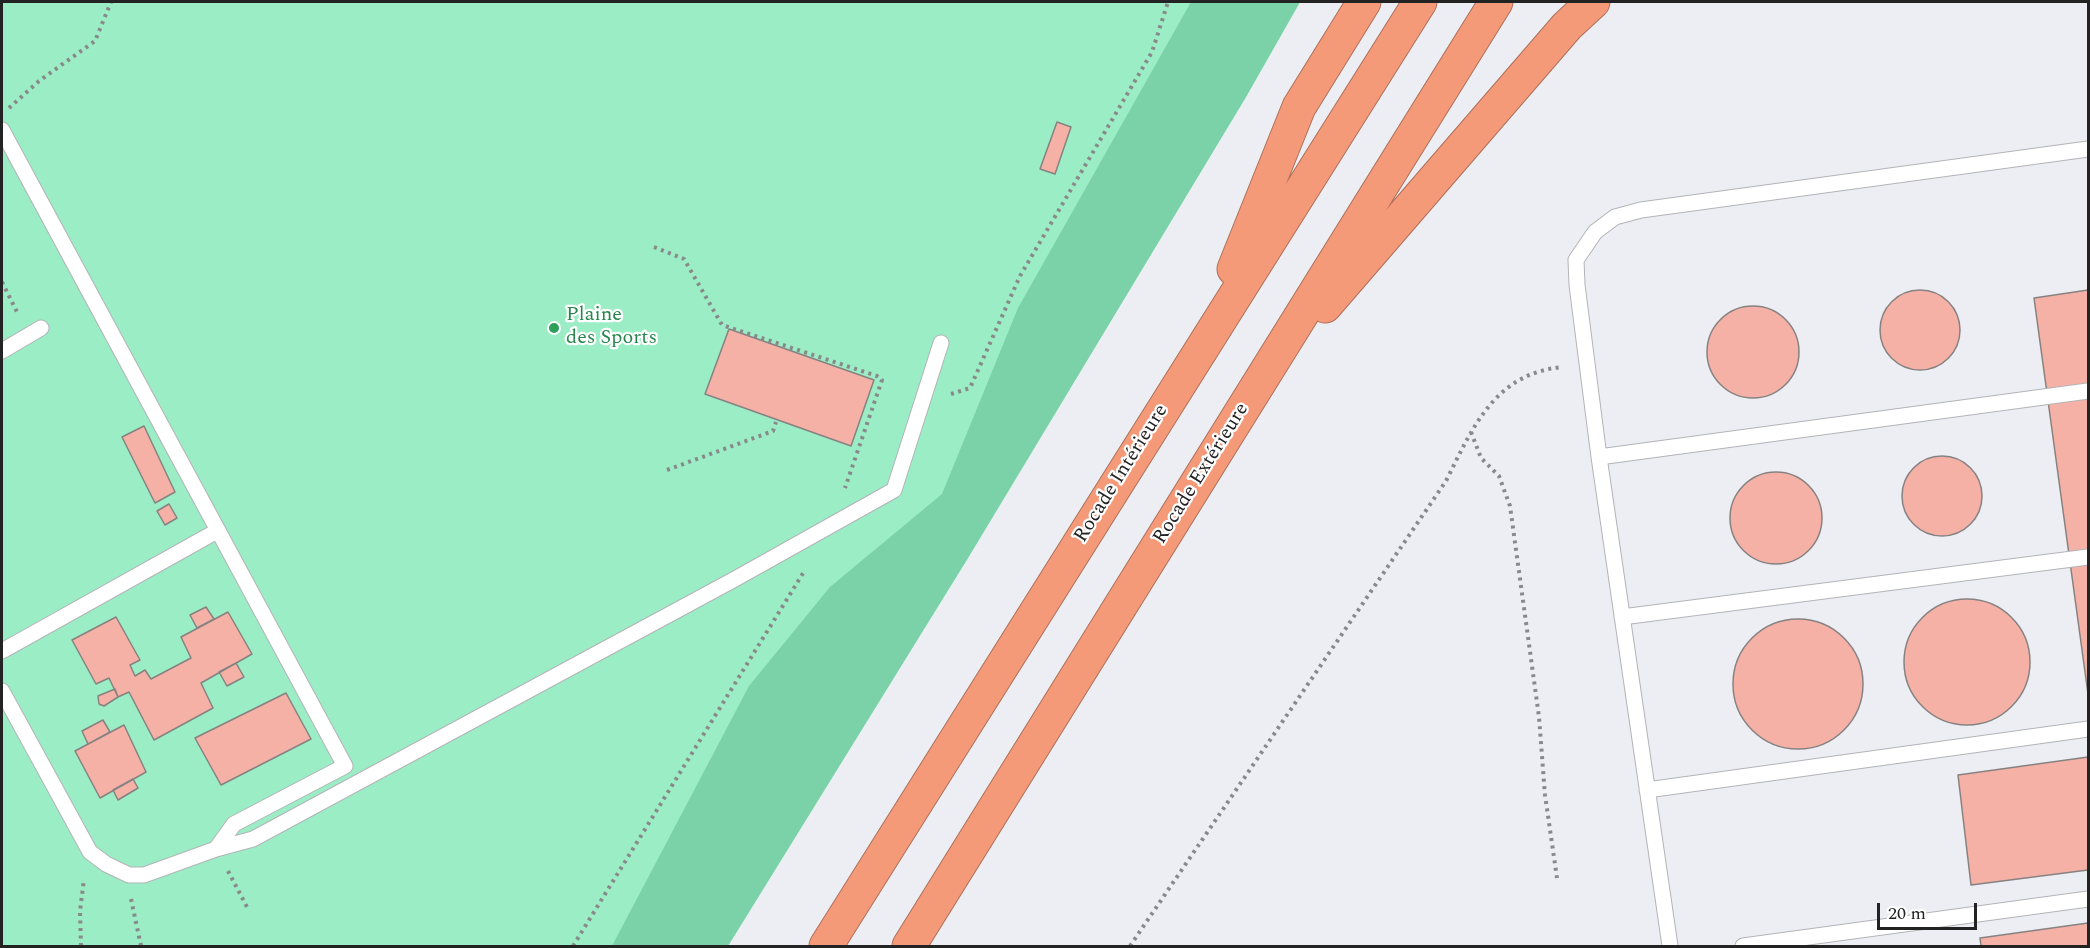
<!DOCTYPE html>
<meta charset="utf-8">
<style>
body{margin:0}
#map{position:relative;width:2090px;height:948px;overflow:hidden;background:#edeef3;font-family:Spectral,serif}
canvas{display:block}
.frame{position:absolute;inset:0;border:3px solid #232324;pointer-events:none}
.scale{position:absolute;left:1877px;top:903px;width:100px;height:27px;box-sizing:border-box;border:3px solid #232324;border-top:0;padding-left:8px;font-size:18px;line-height:21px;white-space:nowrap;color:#232324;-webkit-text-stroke:4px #fff;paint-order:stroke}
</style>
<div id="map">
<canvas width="2090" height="948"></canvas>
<div class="frame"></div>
<div class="scale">20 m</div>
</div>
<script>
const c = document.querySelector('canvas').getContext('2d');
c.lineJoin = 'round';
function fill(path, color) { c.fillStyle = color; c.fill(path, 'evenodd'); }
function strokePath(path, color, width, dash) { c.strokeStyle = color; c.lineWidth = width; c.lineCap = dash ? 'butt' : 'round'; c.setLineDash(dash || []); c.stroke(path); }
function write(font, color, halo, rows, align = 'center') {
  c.font = font + ' Spectral,serif'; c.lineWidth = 4.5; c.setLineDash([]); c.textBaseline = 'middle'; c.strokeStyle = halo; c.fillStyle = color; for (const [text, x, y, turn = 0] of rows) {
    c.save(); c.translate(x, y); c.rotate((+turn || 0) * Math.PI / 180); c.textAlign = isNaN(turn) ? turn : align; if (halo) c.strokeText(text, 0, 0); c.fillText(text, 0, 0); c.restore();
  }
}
fill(new Path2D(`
 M2,2H1300L1246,97L968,558L728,946H2Z`), '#9aedc4');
fill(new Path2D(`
 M1191,2H1300L1246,97L968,558L728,946H612L749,686L830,587L942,494L1018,308Z`), '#7bd2a8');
const building = new Path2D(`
 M1057,122L1071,127L1055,174L1040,169Z
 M1880 330a40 40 0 1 1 80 0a40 40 0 1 1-80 0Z
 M2088,290V694L2034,298Z
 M1707 352a46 46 0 1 1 92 0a46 46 0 1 1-92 0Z
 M729,329L874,380L851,446L705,394Z
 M144,426L175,492L155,503L122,437Z
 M1902 496a40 40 0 1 1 80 0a40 40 0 1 1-80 0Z
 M1730 518a46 46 0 1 1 92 0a46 46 0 1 1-92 0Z
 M169,504L177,518L165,525L157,511Z
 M1904 662a63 63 0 1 1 126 0a63 63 0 1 1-126 0Z
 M206,607L214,619L197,628L190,615Z
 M228,612L252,654L201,683L213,708L154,740L129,692L118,697L109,678L96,684L72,640L116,617L140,660L130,665L135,676L145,670L151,679L191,658L181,637Z
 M1733 684a65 65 0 1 1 130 0a65 65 0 1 1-130 0Z
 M236,663L244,677L227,686L219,672Z
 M115,689L118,697L104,706L99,704L98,696Z
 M286,693L311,739L221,785L195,738Z
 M103,720L110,732L88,744L82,731Z
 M124,725L146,772L100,798L75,751Z
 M2088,757V870L1971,885L1958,775Z
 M133,779L138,788L118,800L113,790Z
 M2088,923V946H1981L1980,938Z`);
fill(building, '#f6b1a6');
strokePath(building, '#878282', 1.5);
const lane = new Path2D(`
 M2,130L345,766L234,824L216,849L144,875H129L106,864L90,852L2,691
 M2,351L41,328
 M1599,457L2088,391
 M1622,617L2088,557
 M2,651L217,531
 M1647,790L2088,729
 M216,849L253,839L735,579L894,490L941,343
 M1670,946L1599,457L1577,285L1576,260L1595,232L1615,217L1641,210L2088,149
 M1743,946L2088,899`);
const highway = new Path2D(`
 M1234,269L1299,107L1364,2
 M1325,306L1567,26L1593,2
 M826,946L1420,2
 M909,946L1496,2`);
strokePath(lane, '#b3b4b8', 17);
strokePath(highway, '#ac705b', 35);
strokePath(new Path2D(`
 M9,108L39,81L95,41L111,2
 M654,247L684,259L722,325L877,376L882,380L845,488
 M2,282L18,314
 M951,394L970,388L1020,276L1152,52L1168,2
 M1471,432L1481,458L1499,476L1510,506L1539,717L1545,795L1557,878
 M667,470L773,431L776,422
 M228,871L247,907
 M131,899L141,946
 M81,946L80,911L84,879
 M573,946L805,570
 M1130,946L1446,481C1473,427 1495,373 1563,367`), '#89898c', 4, [3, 4.5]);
strokePath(lane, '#fff', 15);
strokePath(highway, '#f59a78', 33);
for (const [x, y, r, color] of [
 [554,328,6,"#2e9e5b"]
]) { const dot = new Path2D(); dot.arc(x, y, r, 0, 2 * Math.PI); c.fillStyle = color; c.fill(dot); strokePath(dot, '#fff', 2); }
write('20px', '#27864d', '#fff', [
 ["Plaine",566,316],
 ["des Sports",566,339]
], 'left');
write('20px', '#232324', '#fff', [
 ["Rocade Intérieure",1122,474,-58],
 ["Rocade Extérieure",1202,474,-58]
]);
</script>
